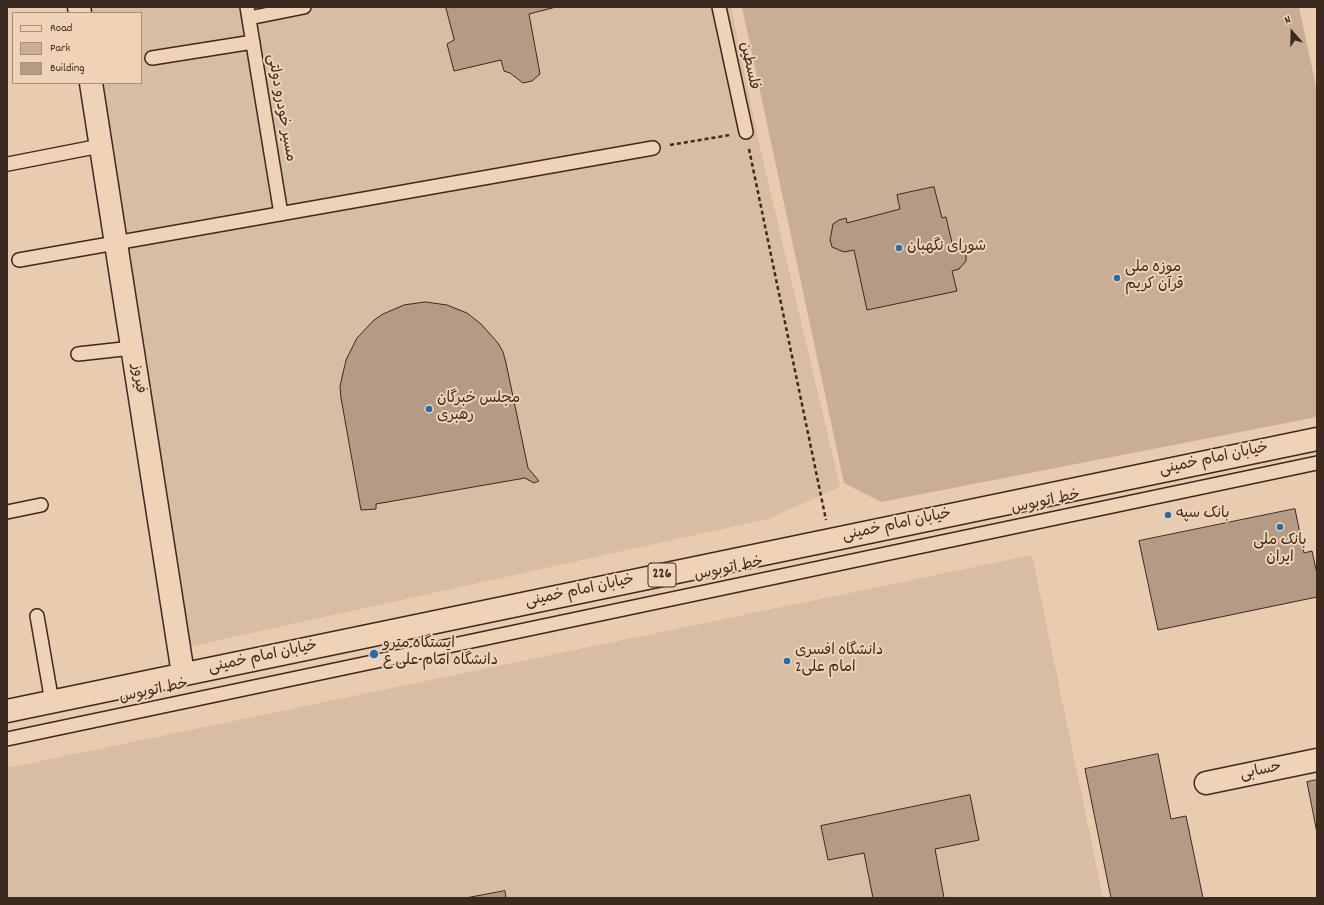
<!DOCTYPE html>
<meta charset="utf-8">
<style>
body{margin:0}
#map{position:relative;width:1324px;height:905px;overflow:hidden;background:#e9cbb0;font-family:Dekko,sans-serif}
canvas{display:block}
.frame{position:absolute;inset:0;border:8px solid #3b2a1e;pointer-events:none}
.legend{position:absolute;left:12px;top:12px;width:130px;height:72px;box-sizing:border-box;background:#f0d2b6;border:1px solid #a88f79;margin:0;padding:5px 7px;list-style:none;font-size:12px;color:#3b2a1e}
.legend li{display:flex;align-items:center;gap:8px;height:20px}
.legend b{width:20px;border:1px solid #a88f79}
.north{position:absolute;left:1272px;top:12px;width:40px;height:40px;-webkit-text-stroke:3px #f0d2b6;paint-order:stroke;rotate:340deg;font-size:11px;font-weight:700;line-height:16px;text-align:center;color:#3b2a1e}
.north::after{content:'';display:block;margin:auto;width:14px;height:18px;background:#3b2a1e;clip-path:polygon(50% 0,100% 100%,50% 72%,0 100%)}
</style>
<div id="map">
<canvas width="1324" height="905"></canvas>
<div class="frame"></div>
<ul class="legend">
<li><b style="height:5px;background:#f0d2b6"></b>Road</li>
<li><b style="height:11px;background:#c9ae95"></b>Park</li>
<li><b style="height:11px;background:#b59b85"></b>Building</li>
</ul>
<div class="north">N</div>
</div>
<script>
const c = document.querySelector('canvas').getContext('2d');
c.lineJoin = 'round';
function fill(path, color) { c.fillStyle = color; c.fill(path, 'evenodd'); }
function strokePath(path, color, width, dash) { c.strokeStyle = color; c.lineWidth = width; c.lineCap = dash ? 'butt' : 'round'; c.setLineDash(dash || []); c.stroke(path); }
function write(font, color, halo, rows, align = 'center') {
  c.font = font + ' Dekko,"Playpen Sans Arabic",sans-serif'; c.lineWidth = 4; c.setLineDash([]); c.textBaseline = 'middle'; c.strokeStyle = halo; c.fillStyle = color; for (const [text, x, y, turn = 0] of rows) {
    c.save(); c.translate(x, y); c.rotate((+turn || 0) * Math.PI / 180); c.textAlign = isNaN(turn) ? turn : align; if (halo) c.strokeText(text, 0, 0); c.fillText(text, 0, 0); c.restore();
  }
}
fill(new Path2D(`
 M79,7H731L759,143L840,487L768,519L179,649L91,83H141V13H80Z
 M1032,555L1103,898H7V768Z`), '#d9bda3');
fill(new Path2D(`
 M742,7H1299L1317,91V417L881,502L844,483Z`), '#c9ae95');
const building = new Path2D(`
 M446,7H556L529,14L540,74L532,81L523,83L510,73L504,71L501,60L454,71L447,44L454,40Z
 M934,187L942,218L946,217L952,243L959,245L966,253V261L959,269L952,271L957,291L867,310L854,250L844,252L832,247L830,240L833,224L839,220L846,218L847,223L900,209L897,195Z
 M426,302L447,305L467,313L481,324L498,343L503,352L506,363L528,468L539,481L534,483L525,478L376,504V509L361,510L341,398L340,386L346,360L357,338L374,320L383,314L404,305Z
 M1295,509L1304,553L1312,551L1317,574V597L1158,630L1139,541Z
 M1158,754L1171,819L1186,816L1203,898H1111L1085,769Z
 M1317,780V833L1307,782Z
 M970,795L979,840L935,849L944,898H873L864,853L828,860L821,826Z
 M505,891L506,898H466Z`);
fill(building, '#b59b85');
strokePath(building, '#3b2a1e', 1);
const service = new Path2D(`
 M247,7L281,214
 M719,7L746,132
 M249,18L304,7
 M152,58L253,42
 M8,164L100,146
 M19,260L653,148
 M78,354L132,348
 M7,512L41,505
 M37,616L52,702
 M7,739L1317,463`);
const minor = new Path2D(`
 M79,7L80,13
 M91,83L183,674
 M1206,783L1317,760`);
const primary = new Path2D(`
 M7,711L1317,439`);
strokePath(service, '#3b2a1e', 16);
strokePath(minor, '#3b2a1e', 25);
strokePath(primary, '#3b2a1e', 25);
strokePath(new Path2D(`
 M670,145L730,135
 M749,149L826,520`), '#3b2a1e', 2.5, [4, 3]);
strokePath(service, '#f0d2b6', 13);
strokePath(minor, '#f0d2b6', 22);
strokePath(primary, '#f0d2b6', 22);
for (const [x, y, r, color] of [
 [899,248,4,"#1f6fb2"],
 [1117,278,4,"#1f6fb2"],
 [429,409,4,"#1f6fb2"],
 [1168,515,4,"#1f6fb2"],
 [1280,527,4,"#1f6fb2"],
 [374,654,5,"#1f6fb2"],
 [787,661,4,"#1f6fb2"]
]) { const dot = new Path2D(); dot.arc(x, y, r, 0, 2 * Math.PI); c.fillStyle = color; c.fill(dot); strokePath(dot, '#f0d2b6', 1.5); }
for (const [x, y, w] of [
 [662,575,28]
]) { const box = new Path2D(); box.roundRect(x - w / 2, y - 12, w, 24, 3); c.fillStyle = '#f0d2b6'; c.fill(box); strokePath(box, '#3b2a1e', 1); }
write('bold 14px', '#3b2a1e', null, [
 ["226",662,575]
]);
write('15px', '#3b2a1e', '#f0d2b6', [
 ["فلسطین",748,66,78],
 ["مسیر خودرو دولتی",280,108,80],
 ["فیروز",137,379,81],
 ["خیابان امام خمینی",1214,460,-12],
 ["خط اتوبوس",1046,503,-12],
 ["خیابان امام خمینی",897,526,-12],
 ["خط اتوبوس",729,570,-12],
 ["خیابان امام خمینی",580,592,-12],
 ["خیابان امام خمینی",263,658,-12],
 ["خط اتوبوس",154,692,-12],
 ["حسابی",1261,772,-12]
]);
write('15px', '#3b2a1e', '#f0d2b6', [
 ["شورای نگهبان",907,248],
 ["موزه ملی",1125,269],
 ["قرآن کریم",1125,286],
 ["مجلس خبرگان",437,400],
 ["رهبری",437,417],
 ["بانک سپه",1176,515],
 ["بانک ملی",1280,542,"center"],
 ["ایران",1280,559,"center"],
 ["ایستگاه مترو",383,645],
 ["دانشگاه امام علی ع",383,662],
 ["دانشگاه افسری",795,652],
 ["امام علی2",795,669]
], 'left');
</script>
